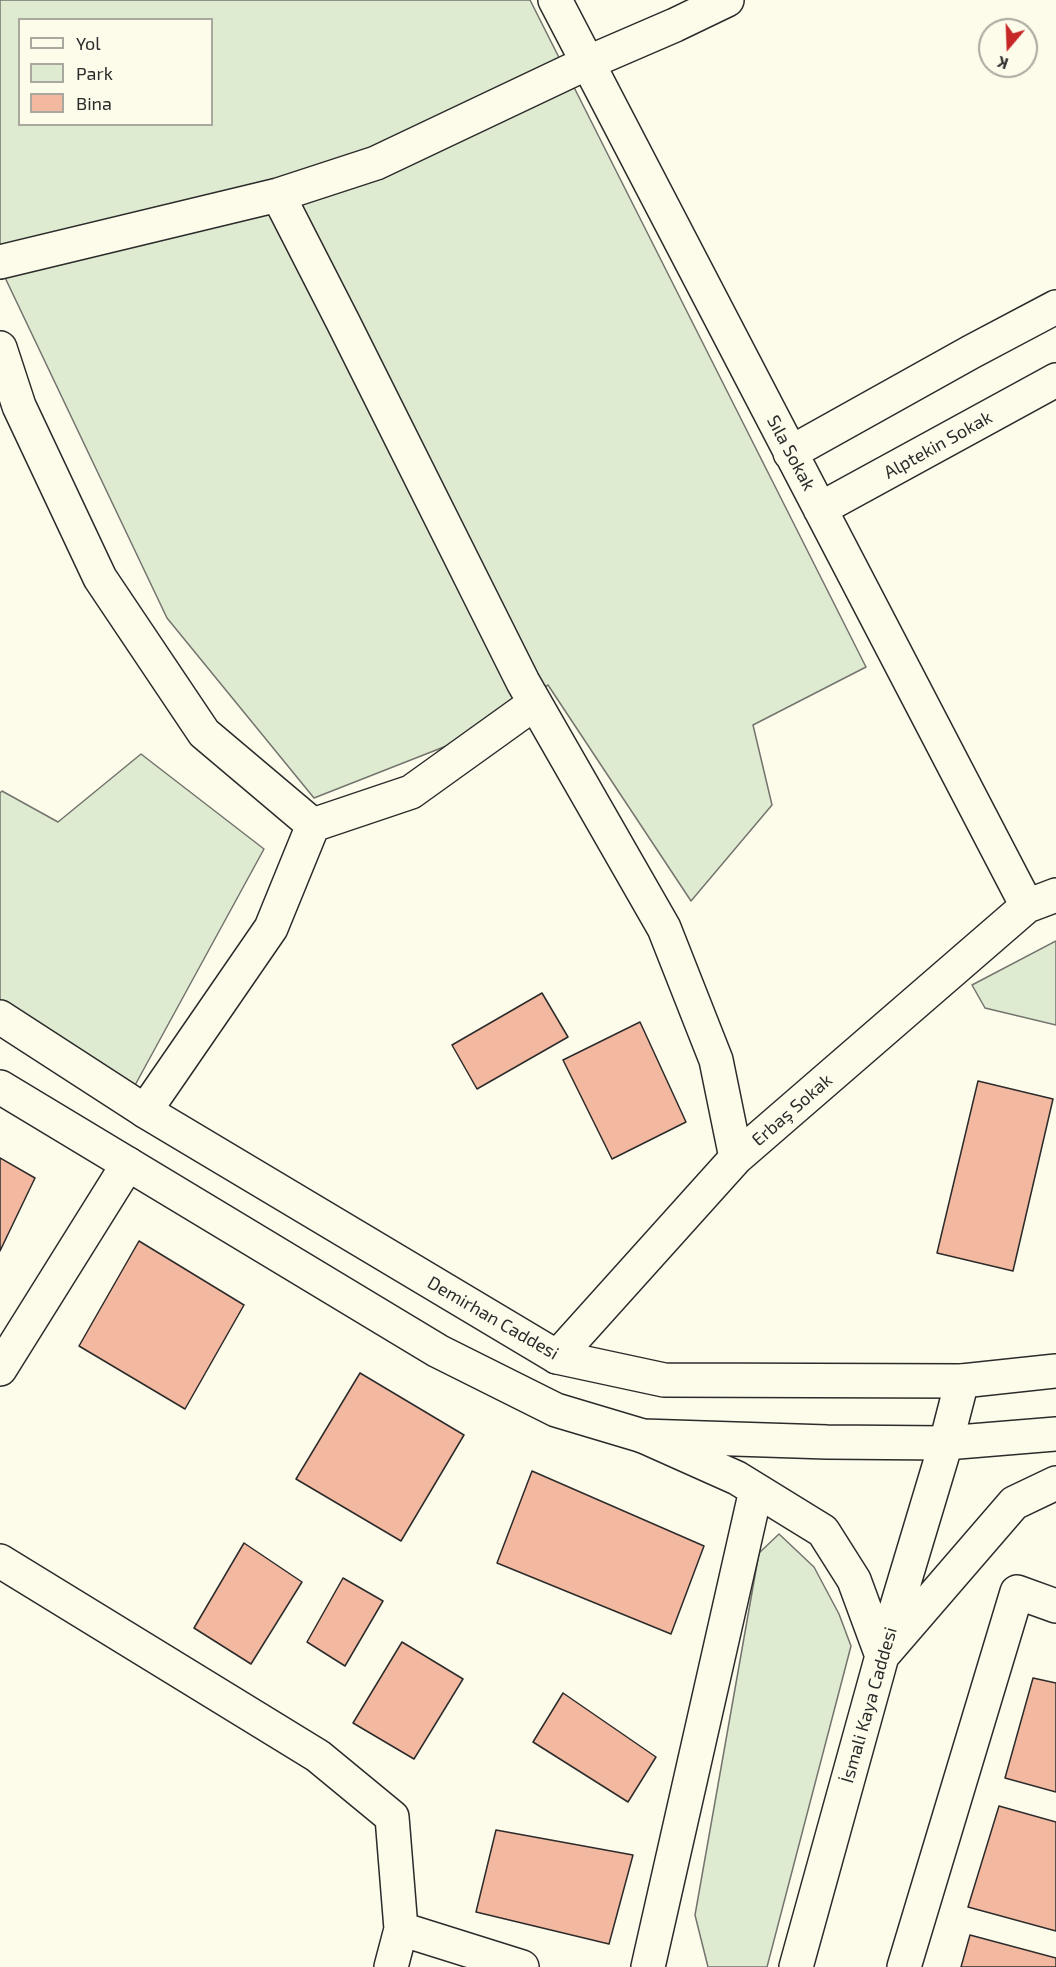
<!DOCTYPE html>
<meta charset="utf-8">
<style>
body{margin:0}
#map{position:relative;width:1056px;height:1967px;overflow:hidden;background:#fdfbea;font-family:"Exo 2",sans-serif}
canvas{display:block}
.legend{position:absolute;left:18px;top:18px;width:195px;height:108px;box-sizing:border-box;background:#fdfbea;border:2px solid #a9a89e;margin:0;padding:8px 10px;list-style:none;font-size:18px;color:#2b2b2b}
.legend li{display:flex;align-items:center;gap:12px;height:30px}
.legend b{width:30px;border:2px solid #a9a89e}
.north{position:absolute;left:978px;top:18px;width:60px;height:60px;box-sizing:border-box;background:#fdfbea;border:2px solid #a9a89e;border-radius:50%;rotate:199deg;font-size:16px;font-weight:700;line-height:24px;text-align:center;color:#2b2b2b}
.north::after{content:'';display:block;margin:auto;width:21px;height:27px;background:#c62828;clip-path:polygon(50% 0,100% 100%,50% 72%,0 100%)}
</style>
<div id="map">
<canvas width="1056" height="1967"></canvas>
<ul class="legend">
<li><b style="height:8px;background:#fdfbea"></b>Yol</li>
<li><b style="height:16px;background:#deebd1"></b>Park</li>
<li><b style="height:16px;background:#f2b8a0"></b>Bina</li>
</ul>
<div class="north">K</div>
</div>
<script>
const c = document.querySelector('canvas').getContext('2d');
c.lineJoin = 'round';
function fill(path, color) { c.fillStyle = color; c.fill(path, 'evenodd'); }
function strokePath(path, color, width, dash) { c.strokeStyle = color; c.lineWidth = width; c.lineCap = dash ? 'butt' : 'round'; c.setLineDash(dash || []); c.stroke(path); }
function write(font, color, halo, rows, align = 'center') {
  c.font = font + ' "Exo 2",sans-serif'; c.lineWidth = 4.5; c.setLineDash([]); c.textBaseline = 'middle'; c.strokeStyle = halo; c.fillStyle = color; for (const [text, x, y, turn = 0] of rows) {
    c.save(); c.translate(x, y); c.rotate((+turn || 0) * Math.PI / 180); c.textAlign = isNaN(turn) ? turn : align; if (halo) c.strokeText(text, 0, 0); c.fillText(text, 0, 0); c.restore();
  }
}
const green = new Path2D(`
 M0,0H530L866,667L753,725L772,805L691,901L548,685L454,743L314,798L167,618L0,267ZM20,20H212V124H20Z
 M141,754L264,849L134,1087L0,1001V793L2,791L58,822Z
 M1056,941V1025L985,1008L972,985Z
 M779,1534L814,1567L839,1614L851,1646L767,1967H708L695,1915L759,1553Z`);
fill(green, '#deebd1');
strokePath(green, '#74746e', 1.5);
const building = new Path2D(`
 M542,993L568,1037L477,1089L452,1045Z
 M640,1022L686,1122L612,1159L563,1060Z
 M978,1081L1053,1099L1013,1271L937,1253Z
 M0,1158L35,1178L0,1251Z
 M139,1241L244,1305L185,1409L79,1346Z
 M360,1373L464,1435L401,1541L296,1479Z
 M532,1471L704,1546L671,1634L497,1563Z
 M244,1543L302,1582L251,1664L194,1628Z
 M343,1578L383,1601L345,1666L307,1642Z
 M402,1642L463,1679L414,1759L353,1723Z
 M1033,1678L1056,1683V1792L1005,1778Z
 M563,1693L656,1757L628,1802L533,1742Z
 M999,1806L1056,1822V1931L968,1907Z
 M496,1830L633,1855L609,1944L476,1912Z
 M970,1935L1056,1958V1967H961Z`);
fill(building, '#f2b8a0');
strokePath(building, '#2b2b2b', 1.5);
const minor = new Path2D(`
 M555,0L1027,906
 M278,195L343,322L523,682L664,928L716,1060L736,1158
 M0,262L278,195L376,163L587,63L675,25L727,0
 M0,348L19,406L100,578L204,733L313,825L271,928L145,1111
 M790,453L971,352L1056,307
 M820,509L1056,380
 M313,825L411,792L535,703
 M557,1357L736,1158L1027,906L1056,895
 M0,1369L128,1164
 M643,1436L737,1478L823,1531L854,1580L882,1656L1014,1503L1056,1483
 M0,1561L318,1756L392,1817L401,1929
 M391,1967L401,1929L522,1967
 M648,1967L756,1490
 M796,1967L882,1656L946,1443L962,1381
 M904,1967L1017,1592L1056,1606`);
const major = new Path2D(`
 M0,1017L145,1111L557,1357L664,1380L962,1381L1056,1371
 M0,1087L438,1351L556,1410L643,1436L827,1442L946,1443L1056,1434`);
strokePath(minor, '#2b2b2b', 36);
strokePath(major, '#2b2b2b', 36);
strokePath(minor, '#fdfbea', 33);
strokePath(major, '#fdfbea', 33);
write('18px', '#2b2b2b', '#fdfbea', [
 ["Alptekin Sokak",938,445,-29],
 ["Sıla Sokak",791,453,62],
 ["Erbaş Sokak",792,1110,-41],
 ["Demirhan Caddesi",493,1318,30],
 ["İsmali Kaya Caddesi",869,1705,-74]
]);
</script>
